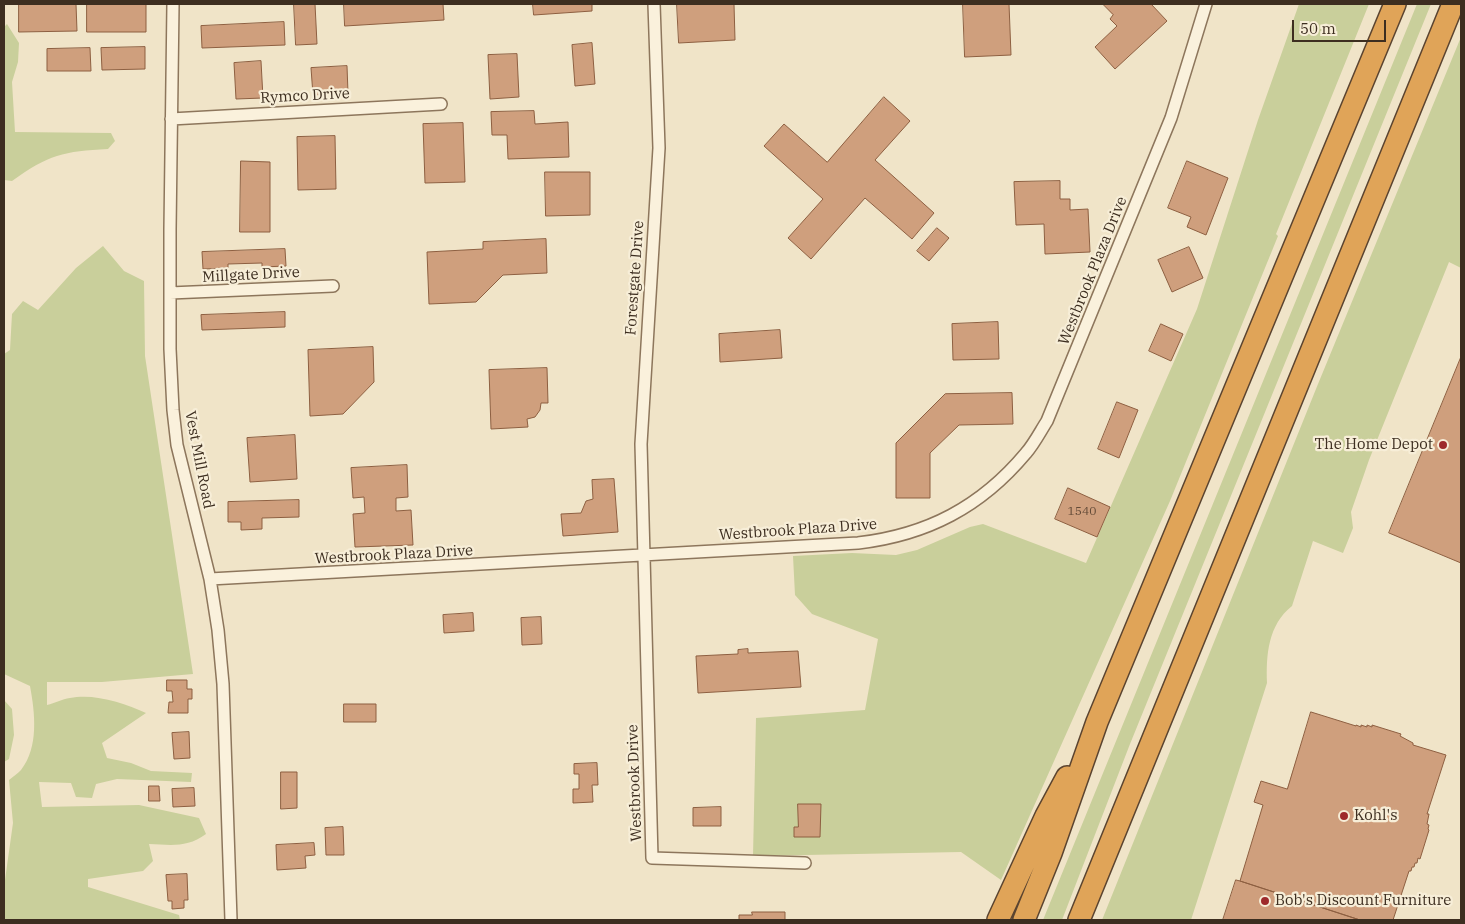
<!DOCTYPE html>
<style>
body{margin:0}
#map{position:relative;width:1465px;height:924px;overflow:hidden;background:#f0e4c8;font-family:"IBM Plex Serif",serif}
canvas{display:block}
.frame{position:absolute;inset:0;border:5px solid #3d2e20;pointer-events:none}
.scale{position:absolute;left:1292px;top:20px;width:94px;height:22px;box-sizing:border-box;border:2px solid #3d2e20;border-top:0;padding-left:6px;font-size:15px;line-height:18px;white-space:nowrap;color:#3d2e20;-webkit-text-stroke:4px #f7eed8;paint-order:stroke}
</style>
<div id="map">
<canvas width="1465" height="924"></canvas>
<div class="frame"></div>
<div class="scale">50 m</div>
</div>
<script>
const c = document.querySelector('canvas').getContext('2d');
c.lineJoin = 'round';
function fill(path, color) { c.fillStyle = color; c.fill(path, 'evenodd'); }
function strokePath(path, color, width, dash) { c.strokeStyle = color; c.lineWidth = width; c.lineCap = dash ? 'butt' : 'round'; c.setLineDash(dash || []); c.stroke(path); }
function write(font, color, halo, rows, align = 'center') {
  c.font = font + ' "IBM Plex Serif",serif'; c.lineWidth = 4.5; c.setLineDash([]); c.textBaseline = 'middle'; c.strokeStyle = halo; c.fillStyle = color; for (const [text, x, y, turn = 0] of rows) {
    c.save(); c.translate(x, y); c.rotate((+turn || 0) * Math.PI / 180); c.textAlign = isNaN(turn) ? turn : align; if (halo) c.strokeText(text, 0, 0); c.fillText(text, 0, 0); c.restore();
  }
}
fill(new Path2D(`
 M1299,4H1369L1276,234L1278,236L1170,501L1001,880L961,852L753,856L756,718L865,710L878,639L812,614L795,595L793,556L852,553L896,555L917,550L970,527L983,524L1086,563L1197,309L1258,120Z
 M1417,4H1431L1130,744L1062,920H1043Z
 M7,24L19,43L18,62L12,82L15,132L111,133L115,141L108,149C64,151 48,155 12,181L4,180V27Z
 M1461,37V268L1449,262L1369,460L1351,512L1353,528L1343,553L1313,541L1292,606C1268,625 1266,655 1267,683L1191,920H1102L1318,384Z
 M103,246L124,271L144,281L145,356L193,674L102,682H47V705C55,703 62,699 70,698C94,693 124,703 146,713L102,743L107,758L131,763L151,771L192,773L191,782L117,779L96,784L92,798L76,797L71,783L39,782L42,807L139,805L199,818L206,834C187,848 171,845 149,844L153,861L143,871L88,879V887L179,915L180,920H4V887L13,823L9,780C13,777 18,773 21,770C39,747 35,713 30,686L4,674V354L10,350L12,314L23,301L38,310L76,268Z
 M4,700L12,709L14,735L9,759L4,762Z`), '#c9cf9b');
const building = new Path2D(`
 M19,4H76L77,31L19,32Z
 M87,4H146V32H87Z
 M294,4H315L317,44L296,45Z
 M344,4H443L444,20L345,26Z
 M533,4H592V11L534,15Z
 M677,4H734L735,40L679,43Z
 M963,4H1009L1011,55L965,57Z
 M1103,4H1151L1167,21L1115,69L1095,47L1117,26L1110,19L1113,15Z
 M284,22L285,45L202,48L201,26Z
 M592,43L595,84L575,86L572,45Z
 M145,47V69L102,70L101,48Z
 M90,48L91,71H47V49Z
 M517,54L519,97L490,99L488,55Z
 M261,61L263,98L236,99L234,63Z
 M347,66L348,93L313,95L311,68Z
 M884,97L910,121L875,160L934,213L912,239L865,198L811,259L788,238L823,199L764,146L784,124L827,162Z
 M534,111L535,124L568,122L569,157L508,159L507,135H492L491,112Z
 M463,123L465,182L425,183L423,124Z
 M335,136L336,189L298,190L297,137Z
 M241,161L270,162V232H240Z
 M1187,161L1228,178L1206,235L1187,227L1191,217L1168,208Z
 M545,172H590V215L546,216Z
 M1060,181V199H1070V210L1088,209L1090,252L1045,254L1044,224L1016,225L1014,182Z
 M937,228L949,238L929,261L917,251Z
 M546,239L547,273L503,275L476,302L429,304L427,252L483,249V242Z
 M1189,247L1203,278L1172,292L1158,260Z
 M285,249L286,266L262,267V263L228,264V268L203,269L202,252Z
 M285,312V327L202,330L201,315Z
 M998,322L999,359L953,360L952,324Z
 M1161,324L1183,334L1171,361L1149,351Z
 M780,330L782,358L720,362L719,334Z
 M373,347L374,382L343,414L310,416L308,350Z
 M1461,357V563L1389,533Z
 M547,368L548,403H541L540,410L535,417L527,419L528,427L491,429L489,370Z
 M1012,393L1013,424L959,425L930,453V498H896V443L945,394Z
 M1117,402L1138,410L1119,458L1098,449Z
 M295,435L297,479L250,482L247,438Z
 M407,465L408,497L396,498V511L411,510L413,545L355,547L353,514L365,513L364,497L353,498L351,468Z
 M614,479L618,532L563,536L561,514L581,513L586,501L593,499L592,480Z
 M1068,488L1110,507L1097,537L1055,519Z
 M299,500V517L262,518V529L241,530V522H228V502Z
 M473,613L474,631L444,633L443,615Z
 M541,617L542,644L522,645L521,618Z
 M748,649V653L798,651L801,687L698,693L696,656L738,654V650Z
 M167,680H187V689H192V699H188V713H168L169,702H173L172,691H167Z
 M344,704H376V722H344Z
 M1311,712L1356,726V725L1361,727V725L1367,727V725L1372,727V725L1401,734L1400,736L1413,743V745L1446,755L1427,814H1429L1427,824L1429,825L1428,829L1429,830L1420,859L1418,858L1417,863H1415L1414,867H1412L1411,871H1409L1393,920H1360L1240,881L1263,805L1254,802L1261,781L1287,789Z
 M189,732L190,758L174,759L172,733Z
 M597,763L598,785H592L593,802L573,803V789H579V774H574V764Z
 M281,772H297V808L281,809Z
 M149,786H159L160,801H149Z
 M194,788L195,806L173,807L172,789Z
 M798,804H821L820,837H794V827H798Z
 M721,807V826H693V808Z
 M343,827L344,855H326L325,828Z
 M314,843L315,855L305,856L306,868L277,870L276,845Z
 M187,874L188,900H184V908L172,909V901H168L166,875Z
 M1236,880L1240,881L1360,920H1223Z
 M752,912H785V920H739V915H752Z`);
fill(building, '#cf9f7d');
strokePath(building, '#8d5f41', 1);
const street = new Path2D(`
 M173,4L170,229V349L173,410L177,445L210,579L218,630L223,684L231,920
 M654,4L659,148L641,444L652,858L805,863
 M171,119L441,104
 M170,293L333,286
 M210,579L858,543C927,535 981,507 1026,453C1034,444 1040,432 1047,421L1171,118L1206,4`);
const highway = new Path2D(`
 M998,920L1046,816L1067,777
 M1024,920L1051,853L1097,722L1395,4
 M1079,920L1453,4`);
strokePath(street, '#8d765c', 14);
strokePath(highway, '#5b4430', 24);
strokePath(street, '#faf1dc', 11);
strokePath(highway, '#e0a458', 21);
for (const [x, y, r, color] of [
 [1443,445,5,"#9e2a2b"],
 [1344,816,5,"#9e2a2b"],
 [1265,901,5,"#9e2a2b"]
]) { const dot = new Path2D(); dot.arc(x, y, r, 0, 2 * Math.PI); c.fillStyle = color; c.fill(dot); strokePath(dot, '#f7eed8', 2); }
write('12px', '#624a37', null, [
 ["1540",1082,512]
]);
write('15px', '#3d2e20', '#f7eed8', [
 ["Rymco Drive",305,96,-3],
 ["Westbrook Plaza Drive",1093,271,-68],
 ["Millgate Drive",251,275,-3],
 ["Forestgate Drive",635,278,-86],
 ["Vest Mill Road",199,460,79],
 ["Westbrook Plaza Drive",798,530,-4],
 ["Westbrook Plaza Drive",394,555,-3],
 ["Westbrook Drive",635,783,-92]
]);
write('15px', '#3d2e20', '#f7eed8', [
 ["The Home Depot",1433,445,"right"],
 ["Kohl's",1354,816],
 ["Bob's Discount Furniture",1275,901]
], 'left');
</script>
